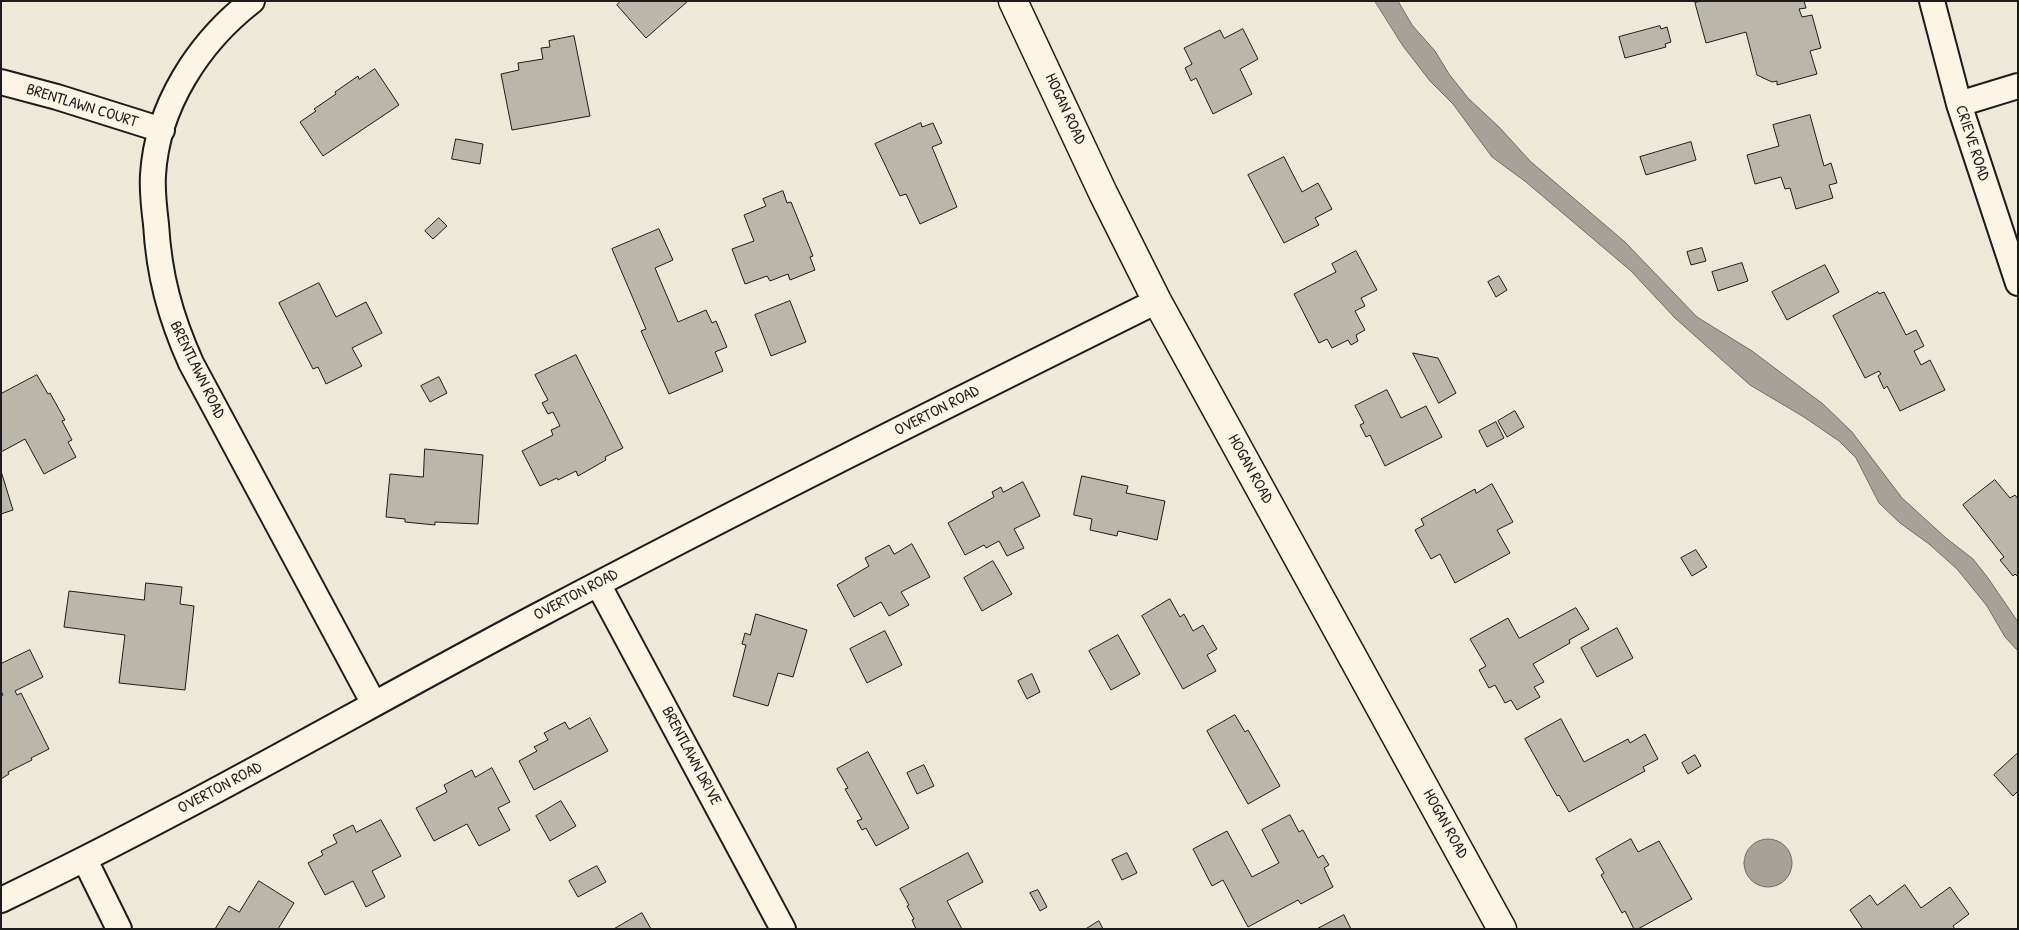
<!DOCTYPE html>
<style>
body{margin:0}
#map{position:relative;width:2019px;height:930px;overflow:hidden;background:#eee8d9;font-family:"Patrick Hand",sans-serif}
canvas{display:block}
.frame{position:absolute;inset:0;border:2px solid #1c1c1c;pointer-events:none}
</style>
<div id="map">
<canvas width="2019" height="930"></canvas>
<div class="frame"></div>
</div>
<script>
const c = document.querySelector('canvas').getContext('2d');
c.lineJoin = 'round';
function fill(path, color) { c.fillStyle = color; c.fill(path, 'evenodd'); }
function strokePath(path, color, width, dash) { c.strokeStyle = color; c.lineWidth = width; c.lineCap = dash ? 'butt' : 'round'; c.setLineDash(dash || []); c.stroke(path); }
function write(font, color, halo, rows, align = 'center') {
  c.font = font + ' "Patrick Hand",sans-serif'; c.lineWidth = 5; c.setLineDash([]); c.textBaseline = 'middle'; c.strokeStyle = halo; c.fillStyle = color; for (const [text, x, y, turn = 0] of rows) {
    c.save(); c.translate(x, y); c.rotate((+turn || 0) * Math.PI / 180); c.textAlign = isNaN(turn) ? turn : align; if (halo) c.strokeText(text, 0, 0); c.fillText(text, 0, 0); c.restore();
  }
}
const water = new Path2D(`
 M1375,1H1398L1412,25L1435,51L1449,74L1468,98L1500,128L1530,161L1625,242L1697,317L1752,351L1788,378L1823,404L1852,432L1902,498L1946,538L1973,559L1988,578L2018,622V651L2005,637L1987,606L1957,569L1929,544L1900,523L1879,503L1856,458L1839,441L1804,417L1750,385L1675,318L1631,271L1526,182L1492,157L1453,104L1430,81L1403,46Z
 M1744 863a24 24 0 1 1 48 0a24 24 0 1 1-48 0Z`);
fill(water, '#a7a299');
strokePath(water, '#6f6c67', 1);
const building = new Path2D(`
 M621,1H688L646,38L617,5Z
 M1701,1H1804L1806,8L1799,9L1802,17L1812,15L1821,48L1810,51L1817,74L1777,85V81L1772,82L1757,75L1746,32L1706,43L1695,3Z
 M1660,26L1661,29L1667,27L1671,42L1665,44L1666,47L1625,58L1619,37Z
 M1243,29L1258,59L1240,69L1252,94L1213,114L1196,78L1191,81L1185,68L1192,64L1184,48L1220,30L1224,38Z
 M574,36L590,116L512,130L501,74L519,70L518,63L543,59L541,48L550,47L549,41Z
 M375,69L399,105L323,156L300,122L316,111L314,109L336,94L335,92L358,76L359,79Z
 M1810,115L1824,166L1831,163L1837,183L1829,185L1833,198L1796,209L1790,188L1785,189L1781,177L1755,184L1747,155L1779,146L1773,125Z
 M921,123L922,127L933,123L942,143L932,147L957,207L920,224L906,194L900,196L875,144Z
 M456,139L483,144L480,164L452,159Z
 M1691,142L1696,160L1646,175L1640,157Z
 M1284,157L1302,192L1318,183L1332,209L1315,218L1319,225L1284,243L1248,175Z
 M783,191L787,203L791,202L813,256L810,257L815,270L790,280L788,274L770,281L767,276L745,284L732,249L754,241L744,215L766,206L763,199Z
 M439,218L447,226L433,239L425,231Z
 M659,229L673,260L655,268L678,322L706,310L712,323L716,321L727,347L715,352L723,371L669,394L641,331L646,329L612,249Z
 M1702,248L1706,261L1691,265L1687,252Z
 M1356,251L1377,290L1361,298L1365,306L1355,311L1365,330L1356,335L1358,341L1351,345L1348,340L1332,348L1327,339L1319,343L1294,294L1336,272L1332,264Z
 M1742,263L1748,281L1718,291L1712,272Z
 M1825,265L1839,292L1787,320L1772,292Z
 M1499,276L1507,290L1496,297L1488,282Z
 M319,283L336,317L366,302L382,333L352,348L362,366L326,384L318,367L313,369L279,303Z
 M1878,292L1879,294L1884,292L1906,335L1916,330L1924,346L1914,351L1921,365L1930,360L1945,390L1900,411L1887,386L1884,389L1878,376L1881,374L1879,371L1865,378L1833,316Z
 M790,301L806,342L771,356L755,315Z
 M1413,353L1438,358L1456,393L1439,403Z
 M576,355L623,448L605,457L606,460L578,476L576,471L558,480L557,478L540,486L522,451L553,435L551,430L560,426L553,412L548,414L542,403L548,400L535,375Z
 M37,375L48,394L50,393L65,420L62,421L72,440L68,442L76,457L44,474L25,439L1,452V394Z
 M439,377L447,393L430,402L421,386Z
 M1387,390L1401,418L1426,406L1442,437L1385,466L1370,435L1366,437L1360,425L1364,423L1355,406Z
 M1515,411L1524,427L1507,437L1498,421Z
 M1496,422L1504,438L1487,447L1479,431Z
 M425,449L483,455L478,524L435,522V525L405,522V519L386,517L390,474L423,477Z
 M1,471L13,510L1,514Z
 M1082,476L1128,486L1126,493L1165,501L1157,540L1118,531L1117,536L1090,530L1092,519L1074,515Z
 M1995,480L2010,498L2015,495L2018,499V577L2015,574L2013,576L2000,560L2004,557L1963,505Z
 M1023,482L1040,516L1014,529L1024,548L1007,556L999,541L986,548L984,545L965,555L948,523L994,497L992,492L1001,487L1003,492Z
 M1492,484L1513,522L1497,530L1510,553L1455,583L1440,554L1431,559L1415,530L1424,525L1421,519L1475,489L1476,493Z
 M912,544L930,577L901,592L909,605L889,616L881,602L854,617L837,585L869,566L865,558L889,545L894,554Z
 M1696,550L1707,567L1692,576L1681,558Z
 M993,561L1012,594L982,611L964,578Z
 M146,583L182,587L180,604L194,606L185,690L119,683L125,635L64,627L69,591L144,600Z
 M1170,599L1180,617L1184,614L1193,631L1203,625L1217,649L1207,655L1216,671L1183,689L1142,616Z
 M1576,608L1589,629L1569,640L1570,643L1533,664L1544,682L1534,687L1540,697L1517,710L1511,700L1505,703L1495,685L1489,688L1479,670L1486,666L1470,639L1508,618L1519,638Z
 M756,614L807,630L793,677L778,673L768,706L733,696L746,645L742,644L745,633L750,635Z
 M1617,628L1633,658L1597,677L1581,648Z
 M885,631L902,665L867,683L850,649Z
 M1118,635L1140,674L1111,690L1089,651Z
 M30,650L43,677L15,691L17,695L21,693L49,749L31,758L32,760L8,772L9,774L1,779V696L3,695L1,691V664Z
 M1032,674L1040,692L1027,699L1018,681Z
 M1235,715L1245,732L1248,730L1280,786L1248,804L1207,731Z
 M590,718L608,751L534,790L519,761L537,751L534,747L548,740L544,733L565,722L569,729Z
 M1561,719L1584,762L1628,739L1630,743L1645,734L1658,759L1643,767L1645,771L1569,812L1559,795L1557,796L1525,739Z
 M868,752L909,828L876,846L866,828L862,830L857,821L862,819L845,789L848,788L837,769Z
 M2018,753V791L2013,796L1994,775Z
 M1695,755L1701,766L1688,774L1682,763Z
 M924,765L934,786L917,794L907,773Z
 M492,768L510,802L498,808L510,830L479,846L467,824L434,841L416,808L447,792L444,785L472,770L475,777Z
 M561,801L576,826L550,841L536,816Z
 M1290,815L1299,832L1303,830L1318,858L1323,855L1329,865L1324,868L1333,887L1301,904L1298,900L1248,927L1223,880L1212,886L1193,849L1227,831L1252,877L1279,863L1262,830Z
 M381,820L401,856L372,871L385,897L366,907L353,881L325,895L308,863L323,855L321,851L337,843L333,835L353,825L356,832Z
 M1631,839L1638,852L1659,841L1692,899L1638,929H1634L1625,911L1622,913L1601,875L1604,873L1596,859Z
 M968,853L983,882L947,901L962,929H916L912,920L914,919L907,906L909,905L900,889Z
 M1127,853L1137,873L1122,880L1112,860Z
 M597,866L606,882L578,897L569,881Z
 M259,881L294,903L278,929H215L229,906L239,912Z
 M1905,885L1921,908L1950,887L1969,914L1953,926L1955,929H1863L1850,910L1870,895L1877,905Z
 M1038,890L1047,907L1040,911L1030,893Z
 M642,913L651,929H614Z
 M1344,915L1351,929H1317Z
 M1099,921L1103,929H1086Z`);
fill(building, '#bab6aa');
strokePath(building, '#1c1c1c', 1);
const street = new Path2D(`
 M252,1C199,42 157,106 153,175C152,191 154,208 156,224C159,275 170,316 191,363L374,704
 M1932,1L1959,104L2018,283
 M1,82L57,97L162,130
 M1959,104L2018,86
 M598,584L783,929
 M85,860L119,929
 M1,900C184,813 359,710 539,615C743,507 950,404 1157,301`);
const secondary = new Path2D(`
 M1013,1L1103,193L1157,301L1502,929`);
strokePath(street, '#1c1c1c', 28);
strokePath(secondary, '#1c1c1c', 31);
strokePath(street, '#fcf5e5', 24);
strokePath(secondary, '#fcf5e5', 28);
write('16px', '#1c1c1c', '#fcf5e5', [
 ["BRENTLAWN COURT",82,106,17],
 ["HOGAN ROAD",1065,109,65],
 ["CRIEVE ROAD",1972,143,72],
 ["BRENTLAWN ROAD",197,370,64],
 ["OVERTON ROAD",937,411,-27],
 ["HOGAN ROAD",1250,469,61],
 ["OVERTON ROAD",576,595,-28],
 ["BRENTLAWN DRIVE",691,756,62],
 ["OVERTON ROAD",220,788,-28],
 ["HOGAN ROAD",1445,824,61]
]);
</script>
